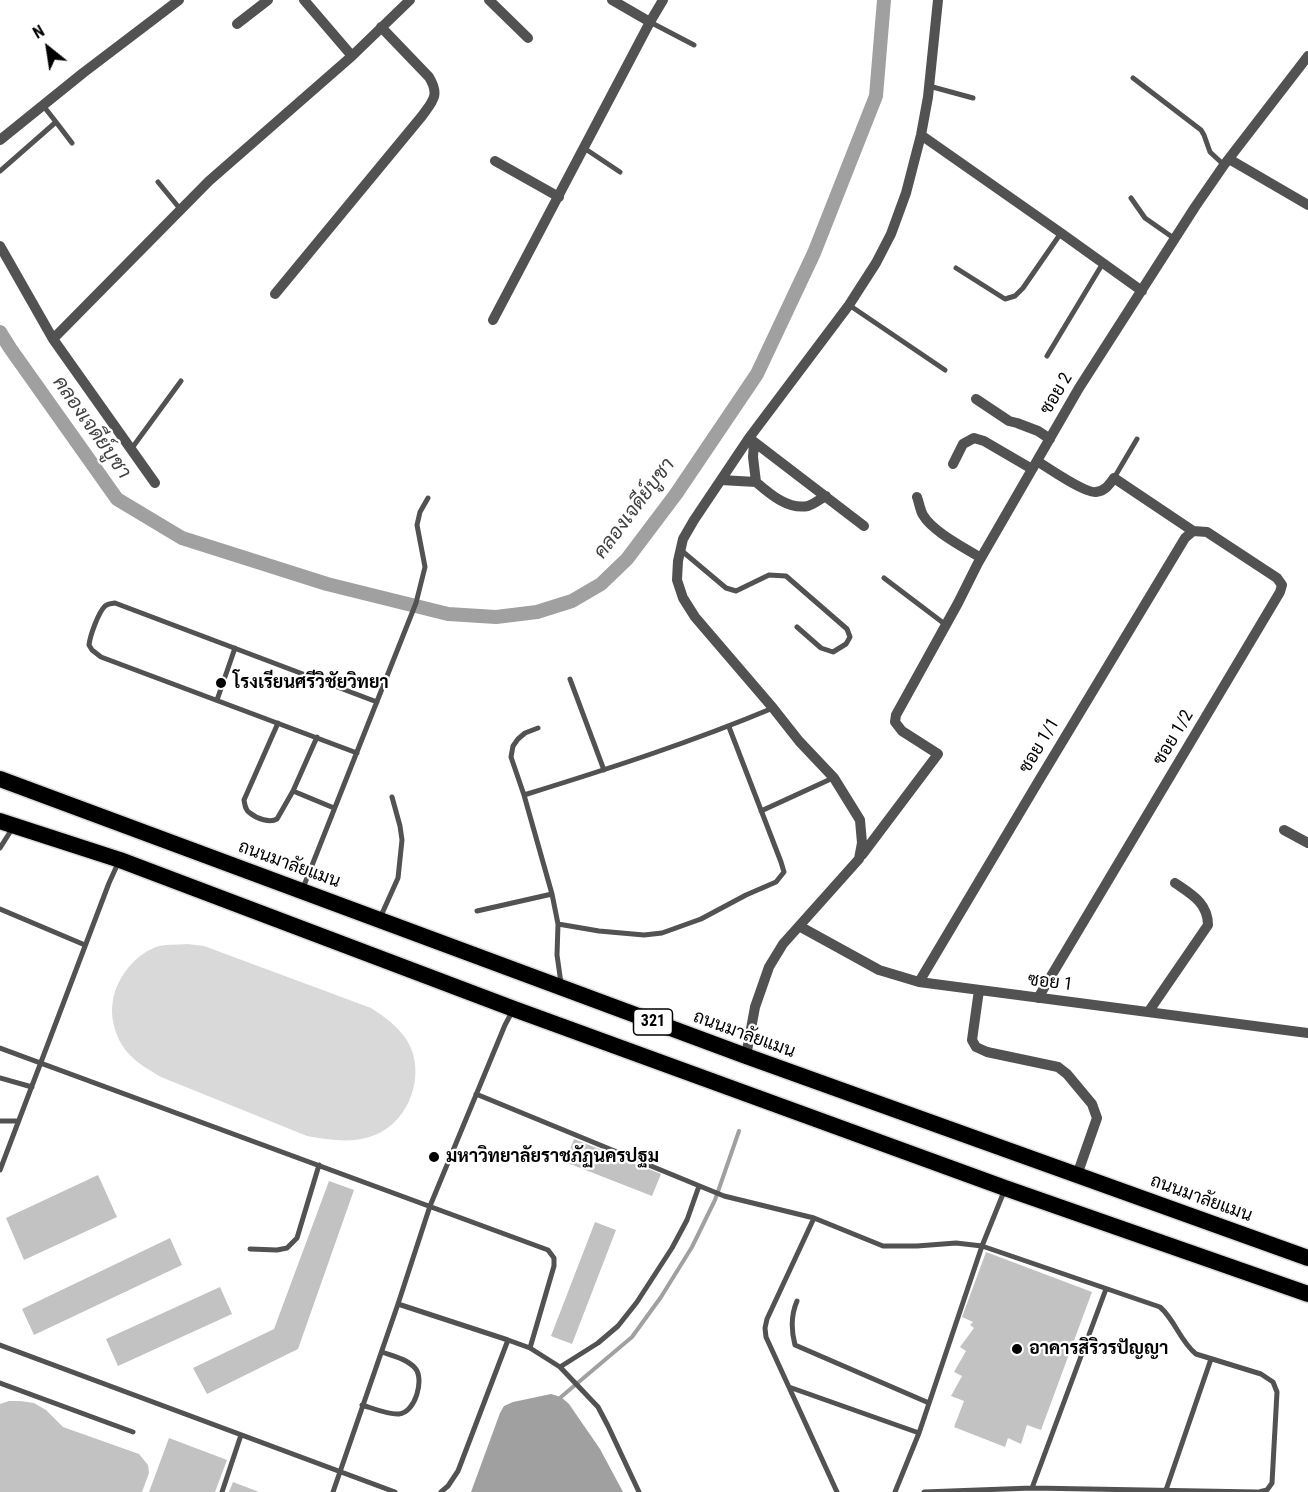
<!DOCTYPE html>
<meta charset="utf-8">
<style>
body{margin:0}
#map{position:relative;width:1308px;height:1492px;overflow:hidden;background:#fff;font-family:"Roboto Condensed",sans-serif}
canvas{display:block}
.north{position:absolute;left:18px;top:18px;width:60px;height:60px;-webkit-text-stroke:4px #fff;paint-order:stroke;rotate:330deg;font-size:16px;font-weight:700;line-height:24px;text-align:center;color:#000}
.north::after{content:'';display:block;margin:auto;width:21px;height:27px;background:#000;clip-path:polygon(50% 0,100% 100%,50% 72%,0 100%)}
</style>
<div id="map">
<canvas width="1308" height="1492"></canvas>
<div class="north">N</div>
</div>
<script>
const c = document.querySelector('canvas').getContext('2d');
c.lineJoin = 'round';
function fill(path, color) { c.fillStyle = color; c.fill(path, 'evenodd'); }
function strokePath(path, color, width, dash) { c.strokeStyle = color; c.lineWidth = width; c.lineCap = dash ? 'butt' : 'round'; c.setLineDash(dash || []); c.stroke(path); }
function write(font, color, halo, rows, align = 'center') {
  c.font = font + ' "Roboto Condensed",Sarabun,sans-serif'; c.lineWidth = 4.5; c.setLineDash([]); c.textBaseline = 'middle'; c.strokeStyle = halo; c.fillStyle = color; for (const [text, x, y, turn = 0] of rows) {
    c.save(); c.translate(x, y); c.rotate((+turn || 0) * Math.PI / 180); c.textAlign = isNaN(turn) ? turn : align; if (halo) c.strokeText(text, 0, 0); c.fillText(text, 0, 0); c.restore();
  }
}
fill(new Path2D(`
 M187,944L204,946L371,1008C385,1017 399,1027 408,1042C426,1074 410,1121 375,1135C353,1144 330,1140 307,1136L161,1077C146,1068 131,1060 122,1045C114,1032 110,1015 113,1000C117,977 136,953 159,946C168,944 178,945 187,944Z`), '#d9d9d9');
fill(new Path2D(`
 M551,1394L561,1397L569,1404L600,1449L623,1492H471L500,1413L504,1406L513,1402Z`), '#a0a0a0');
strokePath(new Path2D(`
 M561,1397L632,1337L661,1297L692,1247L715,1200L739,1131`), '#a0a0a0', 4);
strokePath(new Path2D(`
 M0,332L10,348L117,499L182,538L327,584L448,614L496,617L537,612L572,601L601,584L627,559L676,494L757,374L814,253L876,96L884,0`), '#a0a0a0', 14);
fill(new Path2D(`
 M574,1139L661,1174L652,1196L565,1162Z
 M98,1175L117,1217L24,1260L6,1218Z
 M329,1181L354,1190L298,1349L207,1394L193,1368L274,1329Z
 M595,1222L616,1230L572,1344L551,1336Z
 M170,1238L182,1265L34,1335L22,1309Z
 M986,1252L1092,1292L1041,1430L1027,1425L1021,1444L1008,1438L1005,1447L954,1427L964,1401L951,1396L962,1376L954,1372L966,1351L960,1347L974,1328L970,1325L973,1322L962,1317Z
 M220,1287L232,1314L118,1366L106,1339Z
 M9,1401H20L34,1403L46,1410L63,1427L139,1454L148,1465L149,1473L142,1492H0V1404Z
 M169,1438L227,1460L215,1492H149Z
 M233,1482L259,1492H229Z`), '#c2c2c2');
const trunk = new Path2D(`
 M0,779L746,1056L1308,1258
 M0,821L120,860L514,1009L1005,1188L1308,1294`);
strokePath(trunk, '#dbdbdb', 19);
strokePath(new Path2D(`
 M650,22L694,45
 M1133,78L1201,130L1204,135L1210,152L1224,165
 M929,86L973,98
 M45,108L56,122
 M584,148L620,172
 M0,171L56,122L72,143
 M158,182L181,210
 M1131,198L1145,218L1175,239
 M956,268L1005,299L1015,296L1023,288L1061,233
 M849,305L945,370
 M1047,356L1103,263
 M132,448L181,381
 M1114,478L1137,439
 M682,551L726,588L736,591L769,575L786,576L847,629L850,637L846,644L833,652L821,648L797,627
 M884,578L946,625
 M570,679L604,770
 M217,700L235,648
 M278,723L244,800C245,805 245,810 250,813C257,819 270,823 277,819L293,791L317,737
 M538,728L525,733L518,739L513,746L511,757L524,795L552,894L558,924L557,955L561,983
 M357,753L101,657L92,650L89,645C90,636 98,613 105,606C109,603 111,604 115,603L377,702
 M293,791L334,808
 M524,795C608,769 692,742 773,708
 M761,811L833,778
 M0,848L12,829
 M303,888L416,603L425,567L417,525L420,512L428,498
 M0,909L85,945
 M477,911L552,894
 M380,918L398,878L402,840L400,826L392,797
 M558,924L599,931L644,935L662,933L701,919L746,895L776,882L784,872L781,862L729,727
 M0,1048L548,1250L554,1258V1266L530,1348
 M0,1078L32,1087
 M476,1094L724,1196L814,1218L883,1246H917L956,1243L982,1246L1160,1307C1175,1320 1180,1341 1196,1354L1261,1374L1273,1382L1277,1392L1272,1483L1267,1490L1259,1492
 M0,1121H18
 M0,1170L109,883L119,861
 M814,1218L767,1319L765,1328L766,1337L837,1492
 M250,1249L277,1250L287,1248L297,1238L319,1165
 M797,1301C791,1315 791,1330 795,1345L929,1403
 M398,1304L508,1340L530,1348L560,1367L598,1407L608,1426L639,1492
 M0,1345L395,1492
 M560,1367L598,1343L618,1326L637,1302L672,1248L687,1220L699,1186
 M0,1383L133,1432
 M789,1387L919,1433
 M362,1405C372,1408 389,1415 399,1414C415,1413 425,1379 415,1368C407,1359 393,1356 382,1352
 M1032,1488L1106,1289
 M1166,1490L1211,1359
 M222,1492L241,1435
 M333,1492L398,1304L430,1206L505,1025L513,1010
 M441,1492L448,1486L458,1471L508,1340
 M895,1492L919,1433L982,1246L1005,1189
 M924,1492L1032,1488L1257,1492`), '#525252', 5);
strokePath(new Path2D(`
 M304,0L352,56
 M489,0L528,38
 M650,22L663,0
 M237,24L268,0
 M921,135L1061,233L1142,291
 M0,140L83,73L179,0
 M1229,159L1308,205
 M495,161L559,197
 M0,246L53,339L155,483
 M275,294L422,116C433,101 440,95 429,77L381,27
 M493,320L650,22L612,0
 M53,339L209,181L352,56L410,0
 M976,399L1009,421L1017,423L1038,431L1050,439
 M749,438L864,526
 M754,443L753,457L756,482C770,494 788,510 808,506C814,504 820,499 826,496
 M1037,461C1048,468 1086,494 1096,492C1105,491 1109,485 1114,478L1193,531L1207,532L1277,578L1282,585L1280,592L1038,998
 M953,464L963,444L974,438L984,441L1032,469
 M721,480L756,482
 M917,497C919,502 920,510 923,515C933,532 965,548 981,558
 M1284,830L1308,843
 M862,855L938,754L902,731L895,722L896,715L958,603L978,563L1079,388L1195,207L1224,165L1308,56
 M799,926L879,970L919,982L1308,1033
 M919,982L1038,782L1185,538L1193,531
 M979,990L972,1040L976,1047L987,1052L1058,1067L1067,1074L1092,1104L1097,1118L1077,1175
 M1149,1011L1208,925C1208,903 1191,894 1175,883
 M746,1056L755,1007L769,967L783,944L859,859L862,843L860,820L834,778L799,741L773,708L695,617L683,598L677,580L678,561L683,539L694,520L749,438L849,305L876,263L891,234L906,193L921,135L928,97L938,0`), '#525252', 10);
strokePath(trunk, '#000', 16);
for (const [x, y, r, color] of [
 [221,683,6,"#000"],
 [434,1157,6,"#000"],
 [1017,1349,6,"#000"]
]) { const dot = new Path2D(); dot.arc(x, y, r, 0, 2 * Math.PI); c.fillStyle = color; c.fill(dot); strokePath(dot, '#fff', 2); }
for (const [x, y, w] of [
 [653,1022,39]
]) { const box = new Path2D(); box.roundRect(x - w / 2, y - 13, w, 26, 4.5); c.fillStyle = '#fff'; c.fill(box); strokePath(box, '#000', 1.5); }
write('bold 16px', '#000', null, [
 ["321",653,1022]
]);
write('18px', '#000', '#fff', [
 ["ซอย 2",1057,394,-59],
 ["ซอย 1/2",1174,738,-59],
 ["ซอย 1/1",1040,746,-59],
 ["ถนนมาลัยแมน",289,865,20],
 ["ซอย 1",1050,983,7],
 ["ถนนมาลัยแมน",744,1035,20],
 ["ถนนมาลัยแมน",1201,1199,20]
]);
write('bold 18px', '#000', '#fff', [
 ["โรงเรียนศรีวิชัยวิทยา",233,683],
 ["มหาวิทยาลัยราชภัฏนครปฐม",446,1157],
 ["อาคารสิริวรปัญญา",1029,1349]
], 'left');
write('italic 20px', '#414141', '#fff', [
 ["คลองเจดีย์บูชา",91,428,55],
 ["คลองเจดีย์บูชา",635,509,-53]
]);
</script>
